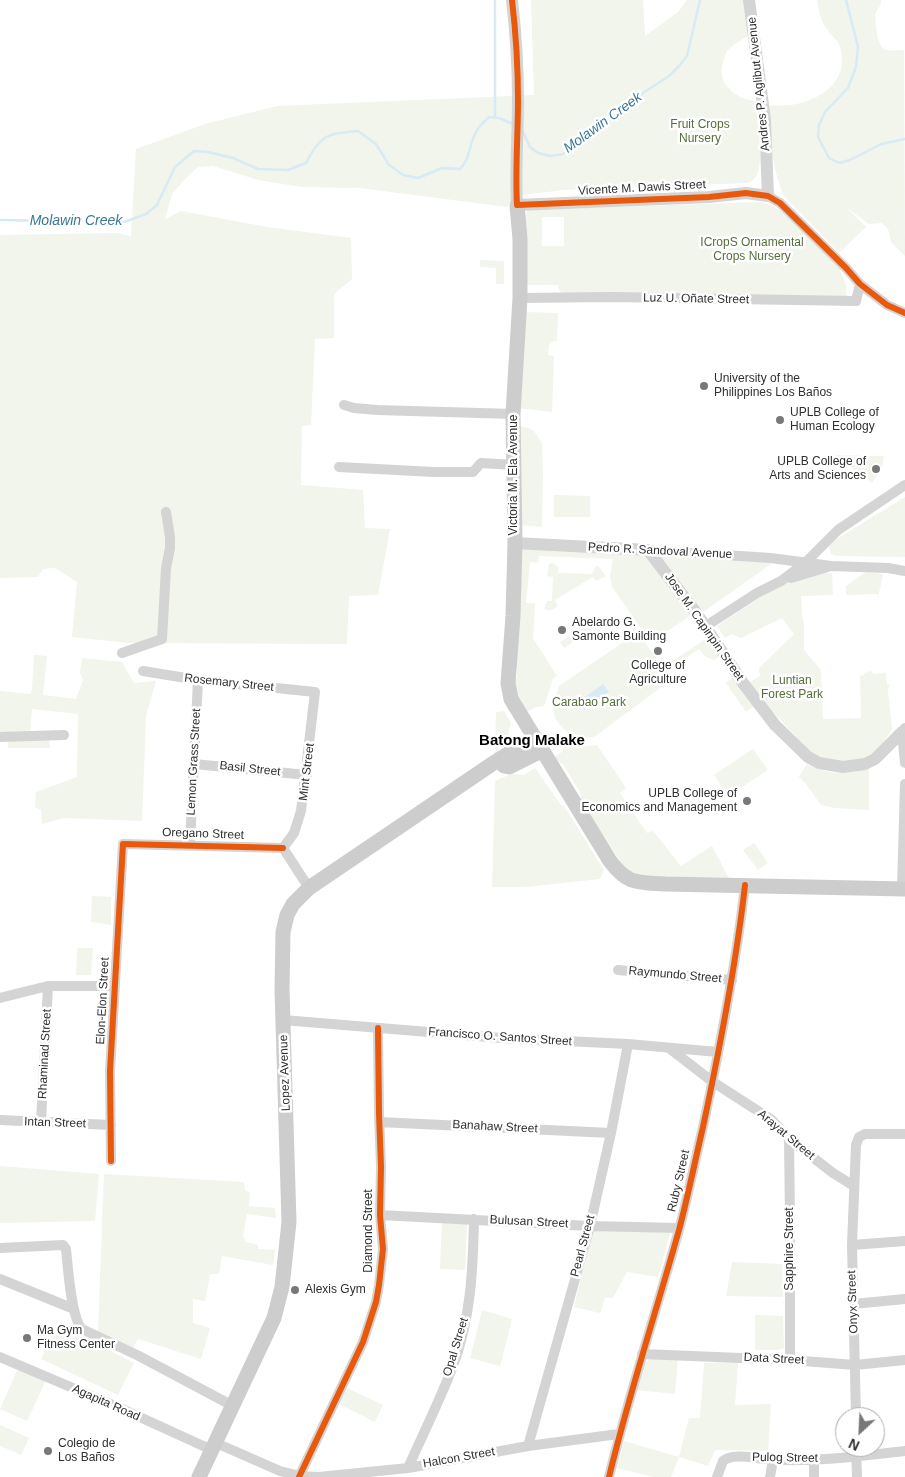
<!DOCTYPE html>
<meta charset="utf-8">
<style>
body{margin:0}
#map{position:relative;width:905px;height:1477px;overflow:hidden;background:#fff;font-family:Arial,sans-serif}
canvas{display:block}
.north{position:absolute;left:835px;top:1407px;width:50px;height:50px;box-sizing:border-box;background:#fff;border:1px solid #acacac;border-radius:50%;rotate:205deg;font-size:14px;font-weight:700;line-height:20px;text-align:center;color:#2f2f2f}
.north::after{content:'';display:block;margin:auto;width:18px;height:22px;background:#787878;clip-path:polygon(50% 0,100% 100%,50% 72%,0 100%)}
</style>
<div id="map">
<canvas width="905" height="1477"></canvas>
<div class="north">N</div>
</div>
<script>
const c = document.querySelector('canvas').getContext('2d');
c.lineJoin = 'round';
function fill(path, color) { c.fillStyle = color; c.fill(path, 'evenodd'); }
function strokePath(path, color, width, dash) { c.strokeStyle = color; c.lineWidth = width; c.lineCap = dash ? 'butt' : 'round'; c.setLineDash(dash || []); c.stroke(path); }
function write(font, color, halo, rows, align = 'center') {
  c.font = font + ' Arial,sans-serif'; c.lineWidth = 5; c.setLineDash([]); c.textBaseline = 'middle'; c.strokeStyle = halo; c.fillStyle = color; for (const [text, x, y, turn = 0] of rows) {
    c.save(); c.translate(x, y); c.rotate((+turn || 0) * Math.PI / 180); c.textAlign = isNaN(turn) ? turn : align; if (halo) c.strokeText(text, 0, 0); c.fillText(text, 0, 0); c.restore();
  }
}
fill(new Path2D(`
 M531,0H643L645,36L678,12L687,0H753L749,35C742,40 732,45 727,51C725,54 724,59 723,62C716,84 736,99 755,101C757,118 764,162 757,175C755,179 751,181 748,183L564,190L514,196L507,207L360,188L302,187L258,180L213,166L198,167L188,176L172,194L165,219L181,211L267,227L351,238L352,279L334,294V338L315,339L311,425L302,426L301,485L363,490L365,528L390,529L378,595L349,596L347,644L129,643L72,637L77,582L55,568L43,569L38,577L0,578V235L117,233L131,236L136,149L205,124L277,106L534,95Z
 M817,0H881V4L875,14C876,23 876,43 884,49C889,52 899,50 904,50L905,256L891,242L888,229L882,223L869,224L847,208L866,227L839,253L784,196C771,165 771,139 766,106C776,105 788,106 797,104C827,97 851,76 839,44C837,39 831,36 829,32C821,22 819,12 817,0Z
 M761,202L773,206L784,214L839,267L846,286V298L564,297L558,288V285H520L524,217L528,210ZM542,217H564V246H542Z
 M480,260L504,261V284H496V268L480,267Z
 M520,312L558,313L557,341H553L549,345L548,355L554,356L552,412L518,408Z
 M519,426L529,428L534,431L542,443L543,476L542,527L519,525Z
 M835,455L884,456L882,468L872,483Z
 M554,495L590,496V517H554Z
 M905,497V557L837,556L831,554L829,547L832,542Z
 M517,546L778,559L702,613L693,614L651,642L612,587L610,576L613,559L539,556L538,563L530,562L526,603H535L533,638L557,676L553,678L544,706L536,707L527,712L516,694L514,681L517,678Z
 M553,563L558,568V573L592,574L596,566L599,567L606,576L596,581L593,577L555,600L558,606C553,609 550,612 544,609L547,601H552L553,577L547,576L549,564Z
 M866,572L883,574L878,598V594L846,595V586Z
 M816,573H832L833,595L801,596L802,616L804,624V650L821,670L823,719L861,718L860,676L864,675V673L871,671L874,674L886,673L887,684L890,685L888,690L892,729C887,737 882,745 875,752C864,763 840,760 825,761L821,757H815L774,713H769L750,682L760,676L759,668L794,634L782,618L741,638L731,634L725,638L717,626L762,596L792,580Z
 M592,621L596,627L564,648L560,642Z
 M638,632L671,680L594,737L582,738L573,735L565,730L559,724L555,718L553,707L559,686Z
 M709,637L756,705L746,712L726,683L733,677L720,656L714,660L706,657L699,649L671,668L668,664Z
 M34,655L47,656L43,695L76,699L83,680L80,673L82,658L122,662L134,683L156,681L146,716L142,821L64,818L42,824L41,810L35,807L36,792L77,777L78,714L32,709L30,734L49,737L50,748H8V737H0V691L30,694L32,690Z
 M504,711L511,723L506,743L498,748L500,752L495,756L496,712Z
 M567,742L578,747L597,745L626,788L620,793L647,833L653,831L681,866L712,846L730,880L643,876L630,871L624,867L581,801V794L563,764L556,761L554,757L562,752Z
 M753,749L768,770L728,796L714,775Z
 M807,764C828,775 847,775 869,768V810L835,808L821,805L806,784L799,777Z
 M535,768L561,805L564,806L604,870L600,879L526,887H492L495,781L511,774L524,775Z
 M754,843L768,863L758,870L743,850Z
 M92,896L111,897V925L91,922Z
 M77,948H93L91,975H76Z
 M0,1166L99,1174L95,1221L0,1223Z
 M104,1174L244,1182L245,1190L250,1193L249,1206L275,1208L276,1218L247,1214L243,1236L246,1242L258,1245V1249L275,1250L273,1265L222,1256L219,1274H210L205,1301L193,1299V1323L210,1328L201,1359L138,1339L132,1350L98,1332Z
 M442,1223L467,1224L465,1270L440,1269Z
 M593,1228L670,1233L658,1277L627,1272L613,1298H605L600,1313L574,1307Z
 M732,1262L782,1264L783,1297L726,1296Z
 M482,1310L512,1319L500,1366L470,1358Z
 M755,1315L783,1316L784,1348L778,1350H755Z
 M56,1327L93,1342L134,1363L118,1395L41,1359Z
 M649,1359H678L675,1394L636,1390L645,1363Z
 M738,1362L735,1405L771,1404L768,1451L715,1450L708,1466L679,1457L671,1477H654L617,1468L624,1441L679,1457L689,1418H700L704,1363Z
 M19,1366L47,1378L27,1421L0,1409Z
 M347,1388L383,1405L375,1422L339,1404Z
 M0,1425L29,1438L21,1455L0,1446Z`), '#f1f5ec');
fill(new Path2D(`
 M603,684L609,692L584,710L578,702Z`), '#d8eaf3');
strokePath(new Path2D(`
 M495,0V118
 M846,0L858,47L856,67L848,88L825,112L819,125L818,137L829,158L839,163L850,160L881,144L905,139
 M523,132L530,147L538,153L550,156L563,154L580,144L643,93L669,76L679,66L687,56L700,0
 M0,220L124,222L146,214L157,205L175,167L194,151L208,152L233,158L258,169L288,170L306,163C321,134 327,134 358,131L376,144L389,165L403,175L418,178L442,168L460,169C470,159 469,145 476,132C479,126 484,122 489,117L499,118L513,124`), '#d8eaf3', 2.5);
strokePath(new Path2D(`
 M768,196L780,203L846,268L860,284L887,305L905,313
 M520,298L612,297L856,301L860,284
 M344,405L354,408L377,410L513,414
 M339,467L434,472H473L481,463L514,465
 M648,550L771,558L831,566
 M791,578L831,566L888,568L905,571
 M706,626L757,593L781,581L805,563L838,530L905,485
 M122,653L162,639L166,568L170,548V537L166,512
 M143,671L198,680L315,692L301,811L294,833L283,848
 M905,728L902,732L905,763
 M0,737L64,735
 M194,764L307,775
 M190,844L198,680
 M283,848L309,888
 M902,889L905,784
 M618,970L732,980
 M0,998L48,986H115
 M283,1020L501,1038L628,1044L718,1052
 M669,1048L713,1082L772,1120L789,1139L833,1173L854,1186
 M0,1120L111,1125
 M41,1122L48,986
 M379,1122L611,1133
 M789,1139L790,1221V1360
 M111,1161L110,1071L123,844L283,848
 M380,1215L590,1226L679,1228
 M852,1245L905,1241
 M0,1248L63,1245L66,1249C68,1267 71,1318 82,1329L139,1356L233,1406
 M0,1279L74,1309
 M853,1304L905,1299
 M642,1354L790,1360L855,1365L905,1360
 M0,1357L120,1408L212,1450
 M856,1417L852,1245L856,1145L859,1137L865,1134H905
 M216,1443L280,1471L300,1476L319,1477L408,1468L528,1446L619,1434
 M528,1446L590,1226L611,1133L628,1044
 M856,1447L857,1477
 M814,1459V1477
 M408,1468C423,1434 440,1400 453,1366C471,1319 473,1268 474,1219
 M299,1477L363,1342L376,1302L379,1285L383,1249L380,1215L381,1167L379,1113L378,1028
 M609,1477C629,1394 656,1312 679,1230C688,1196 695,1161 703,1127C720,1047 736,966 745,885
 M717,1477L723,1461C733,1453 752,1458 765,1459C811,1463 859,1456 905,1451
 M770,1477L773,1460`), '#d4d4d4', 10);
strokePath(new Path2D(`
 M512,0C516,34 518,67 518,101C518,136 515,170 517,205L709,197L746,193L768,196L765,120L749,0
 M515,543L648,550L697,614L743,683L775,725L808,757L819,763L843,767L865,764L875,759L902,732`), '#d4d4d4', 12);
strokePath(new Path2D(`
 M517,205L520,239V298L513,414L515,543L513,616L508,683L511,699L610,861C628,885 637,882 665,884L905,889
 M498,760L504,766L509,767L543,750
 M199,1477L274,1318L282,1287L289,1222L282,990L283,932L287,915L293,904L309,888L495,762L535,737`), '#cdcdcd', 15);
strokePath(new Path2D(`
 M512,0C516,34 518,67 518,101C518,136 515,170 517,205L709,197L746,193L768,196L780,203L846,268L860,284L887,305L905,313
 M111,1161L110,1071L123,844L283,848
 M299,1477L363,1342L376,1302L379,1285L383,1249L380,1215L381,1167L379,1113L378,1028
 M609,1477C629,1394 656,1312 679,1230C688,1196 695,1161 703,1127C720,1047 736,966 745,885`), '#e8590c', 6);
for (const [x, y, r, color] of [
 [704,386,5,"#787878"],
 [780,420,5,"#787878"],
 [876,469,5,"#787878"],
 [562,630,5,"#787878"],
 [658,651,5,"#787878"],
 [747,801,5,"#787878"],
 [295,1290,5,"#787878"],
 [27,1338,5,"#787878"],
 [48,1451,5,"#787878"]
]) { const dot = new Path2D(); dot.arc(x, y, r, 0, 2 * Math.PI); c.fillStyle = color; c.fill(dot); strokePath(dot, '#fff', 2); }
write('12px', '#2f2f2f', '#fff', [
 ["Andres P. Aglibut Avenue",759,84,-96],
 ["Vicente M. Dawis Street",642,188,-3],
 ["Luz U. Oñate Street",696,299,1],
 ["Victoria M. Ela Avenue",514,475,-90],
 ["Pedro R. Sandoval Avenue",660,551,3],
 ["Jose M. Capinpin Street",704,627,55],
 ["Rosemary Street",229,683,6],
 ["Lemon Grass Street",194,762,-87],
 ["Basil Street",250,769,6],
 ["Mint Street",307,772,-83],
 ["Oregano Street",203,834,2],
 ["Raymundo Street",675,975,5],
 ["Elon-Elon Street",103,1001,-87],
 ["Francisco O. Santos Street",500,1037,4],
 ["Rhaminad Street",45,1054,-87],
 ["Lopez Avenue",285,1073,-92],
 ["Intan Street",55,1123,2],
 ["Banahaw Street",495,1127,3],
 ["Arayat Street",786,1135,40],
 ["Ruby Street",679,1181,-77],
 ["Bulusan Street",529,1222,3],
 ["Diamond Street",369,1231,-90],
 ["Pearl Street",583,1246,-75],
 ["Sapphire Street",790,1249,-90],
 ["Onyx Street",853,1302,-92],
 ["Opal Street",456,1347,-73],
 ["Data Street",774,1359,3],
 ["Agapita Road",106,1403,24],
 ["Halcon Street",459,1458,-10],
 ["Pulog Street",785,1458,1]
]);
write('12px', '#556e39', '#fff', [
 ["Fruit Crops",700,125],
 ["Nursery",700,139],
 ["ICropS Ornamental",752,243],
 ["Crops Nursery",752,257],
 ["Luntian",792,681],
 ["Forest Park",792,695],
 ["Carabao Park",589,703]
]);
write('12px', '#2f2f2f', '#fff', [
 ["University of the",714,379],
 ["Philippines Los Baños",714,393],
 ["UPLB College of",790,413],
 ["Human Ecology",790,427],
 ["UPLB College of",866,462,"right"],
 ["Arts and Sciences",866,476,"right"],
 ["Abelardo G.",572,623],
 ["Samonte Building",572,637],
 ["College of",658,666,"center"],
 ["Agriculture",658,680,"center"],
 ["UPLB College of",737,794,"right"],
 ["Economics and Management",737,808,"right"],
 ["Alexis Gym",305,1290],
 ["Ma Gym",37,1331],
 ["Fitness Center",37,1345],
 ["Colegio de",58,1444],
 ["Los Baños",58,1458]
], 'left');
write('italic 14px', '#387896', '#fff', [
 ["Molawin Creek",603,123,-36],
 ["Molawin Creek",76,221]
]);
write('bold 15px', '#000', '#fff', [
 ["Batong Malake",532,741]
]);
</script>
